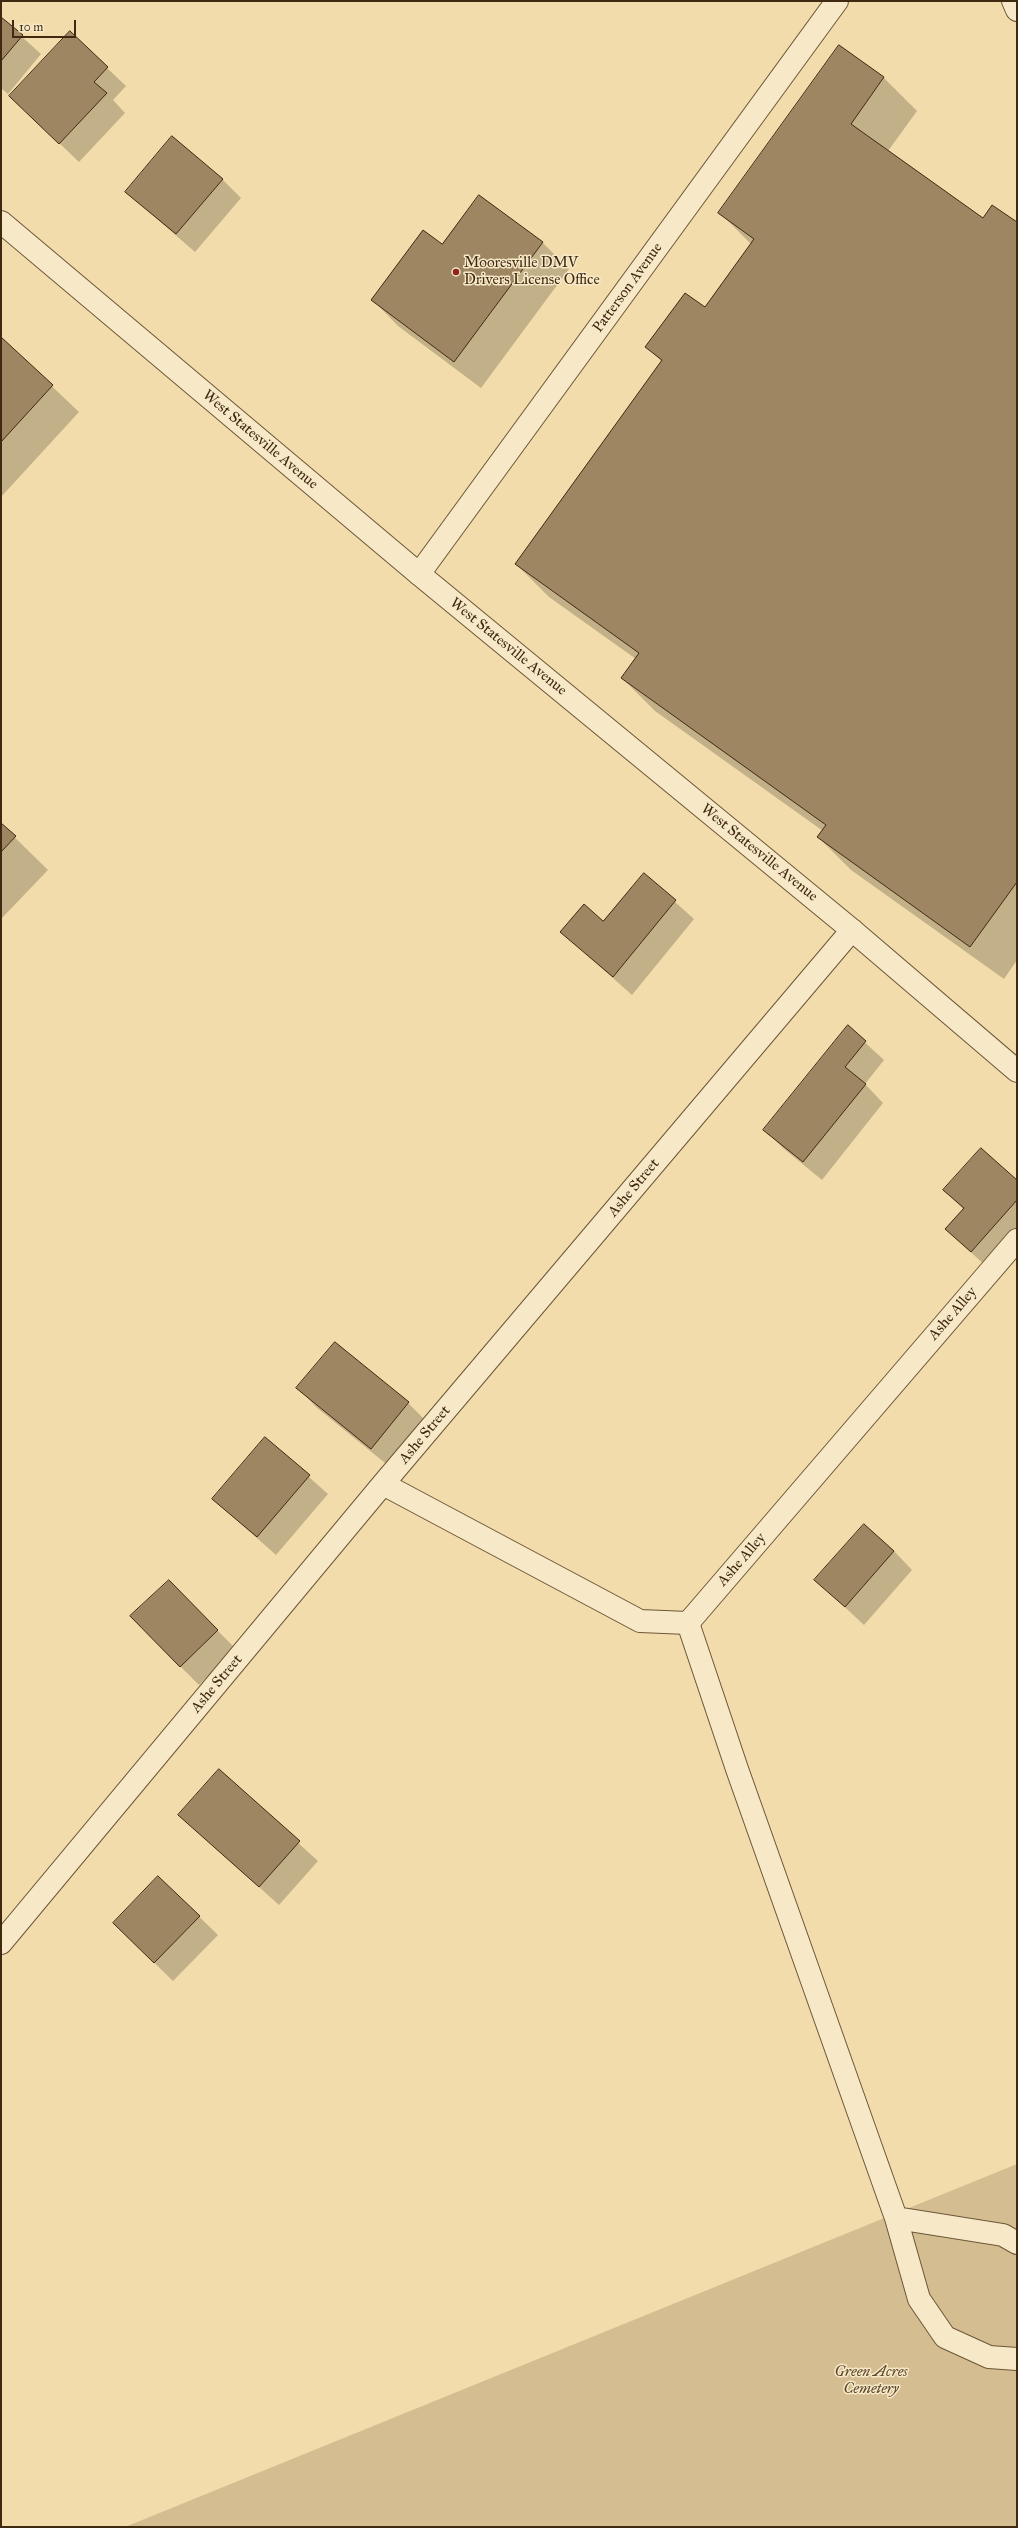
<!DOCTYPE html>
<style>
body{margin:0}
#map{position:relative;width:1018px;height:2528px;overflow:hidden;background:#f3dcab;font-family:"IM FELL Great Primer",serif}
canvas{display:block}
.frame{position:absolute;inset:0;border:2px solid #3f2911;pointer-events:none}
.scale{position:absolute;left:12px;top:20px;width:64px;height:18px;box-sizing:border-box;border:2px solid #3f2911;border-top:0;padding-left:5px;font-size:12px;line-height:14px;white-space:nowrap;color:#3f2911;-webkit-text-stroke:3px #f7e8c8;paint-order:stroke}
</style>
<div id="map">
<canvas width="1018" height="2528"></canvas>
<div class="frame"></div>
<div class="scale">10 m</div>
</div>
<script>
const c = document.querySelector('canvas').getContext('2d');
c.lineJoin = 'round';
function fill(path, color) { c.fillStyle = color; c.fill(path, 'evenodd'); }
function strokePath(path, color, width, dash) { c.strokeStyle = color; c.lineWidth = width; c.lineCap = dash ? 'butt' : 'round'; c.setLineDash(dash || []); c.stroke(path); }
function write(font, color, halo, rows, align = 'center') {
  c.font = font + ' "IM FELL Great Primer",serif'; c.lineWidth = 3; c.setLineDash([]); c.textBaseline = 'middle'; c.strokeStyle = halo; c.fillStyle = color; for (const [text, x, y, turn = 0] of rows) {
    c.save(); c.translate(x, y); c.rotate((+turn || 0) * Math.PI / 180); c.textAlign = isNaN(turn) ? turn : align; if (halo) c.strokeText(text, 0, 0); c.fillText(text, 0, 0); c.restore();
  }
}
fill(new Path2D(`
 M1017,2164V2527H125Z`), '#d4be91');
fill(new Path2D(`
 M1,18L41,54L8,94L1,88Z
 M840,46L884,78L917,111L888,151L984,220L1017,224V960L1004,979L851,870L818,837L823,831L655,711L622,678L636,659L549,597L516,564L662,362L647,347L705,309L752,245L720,213Z
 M107,68L126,86L113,100L125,113L79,162L29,114Z
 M222,179L241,198L195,252L126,192Z
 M479,196L543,243L569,269L481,388L398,326L372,299L442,246Z
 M1,338L79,412L1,497Z
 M1,824L48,870L1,919Z
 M644,874L694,919L632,995L561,932L603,922Z
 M848,1027L884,1060L865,1084L883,1103L822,1180L783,1148L765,1130Z
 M1017,1181V1239L990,1270L946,1229L964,1210L944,1190Z
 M335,1343L408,1403L427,1422L390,1467L316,1407L298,1388Z
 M265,1438L328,1494L276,1555L213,1499Z
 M894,1551L912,1570L864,1625L816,1580Z
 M187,1600L236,1649L199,1685L180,1666Z
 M219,1771L318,1861L279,1905L179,1815Z
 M158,1877L218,1935L173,1981L133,1942Z`), '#0003');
const building = new Path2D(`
 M1,17L23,35L1,61Z
 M70,31L108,67L94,82L107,93L59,144L9,96Z
 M839,45L884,77L851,124L983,218L992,205L1017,222V882L970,947L817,837L826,825L621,678L639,653L515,564L662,360L645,347L685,293L705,307L754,239L718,213Z
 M172,136L223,179L176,234L125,192Z
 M479,195L543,242L454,362L371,300L423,230L442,244Z
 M1,337L53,385L1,442Z
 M1,823L16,836L1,852Z
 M644,873L676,900L613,977L560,932L584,904L603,921Z
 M848,1025L866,1041L845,1067L866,1084L803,1162L763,1130Z
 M981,1148L1017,1180V1200L971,1252L945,1229L964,1208L943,1190Z
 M335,1342L409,1402L371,1449L296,1388Z
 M265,1437L310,1475L257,1537L212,1499Z
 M864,1524L894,1551L845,1607L814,1580Z
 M169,1580L218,1630L180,1667L130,1616Z
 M219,1769L300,1841L259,1887L178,1815Z
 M158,1876L200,1916L154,1963L113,1923Z`);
fill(building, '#9d8661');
strokePath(building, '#3f2911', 1);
const service = new Path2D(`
 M1013,1L1017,10
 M688,1623L737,1769L896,2218
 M1017,2243L1003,2235L896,2218L919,2299L945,2337L989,2357L1017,2359`);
const minor = new Path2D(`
 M419,574L837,1
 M383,1484L640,1621L688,1623L1017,1240
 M1,1943L383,1484L852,930`);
const tertiary = new Path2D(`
 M1,222L419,574L852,930L1017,1071`);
strokePath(service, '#6c5638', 24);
strokePath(minor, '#6c5638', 24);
strokePath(tertiary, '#6c5638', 24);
strokePath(service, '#f7e8c8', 22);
strokePath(minor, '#f7e8c8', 22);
strokePath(tertiary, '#f7e8c8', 22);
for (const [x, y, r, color] of [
 [456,272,4,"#8f2418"]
]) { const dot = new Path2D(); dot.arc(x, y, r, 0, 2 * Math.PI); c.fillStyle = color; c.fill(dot); strokePath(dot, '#f7e8c8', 1.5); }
write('15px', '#3f2911', '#f7e8c8', [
 ["Mooresville DMV",464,263],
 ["Drivers License Office",464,280]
], 'left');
write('15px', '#3f2911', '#f7e8c8', [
 ["Patterson Avenue",628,288,-54],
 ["West Statesville Avenue",260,440,40],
 ["West Statesville Avenue",508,647,39],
 ["West Statesville Avenue",759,853,39],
 ["Ashe Street",634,1188,-50],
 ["Ashe Alley",953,1314,-49],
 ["Ashe Street",425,1435,-50],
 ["Ashe Alley",742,1560,-49],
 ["Ashe Street",217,1684,-50]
]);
write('italic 15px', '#5d472b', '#f7e8c8', [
 ["Green Acres",871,2372],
 ["Cemetery",871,2389]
]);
</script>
